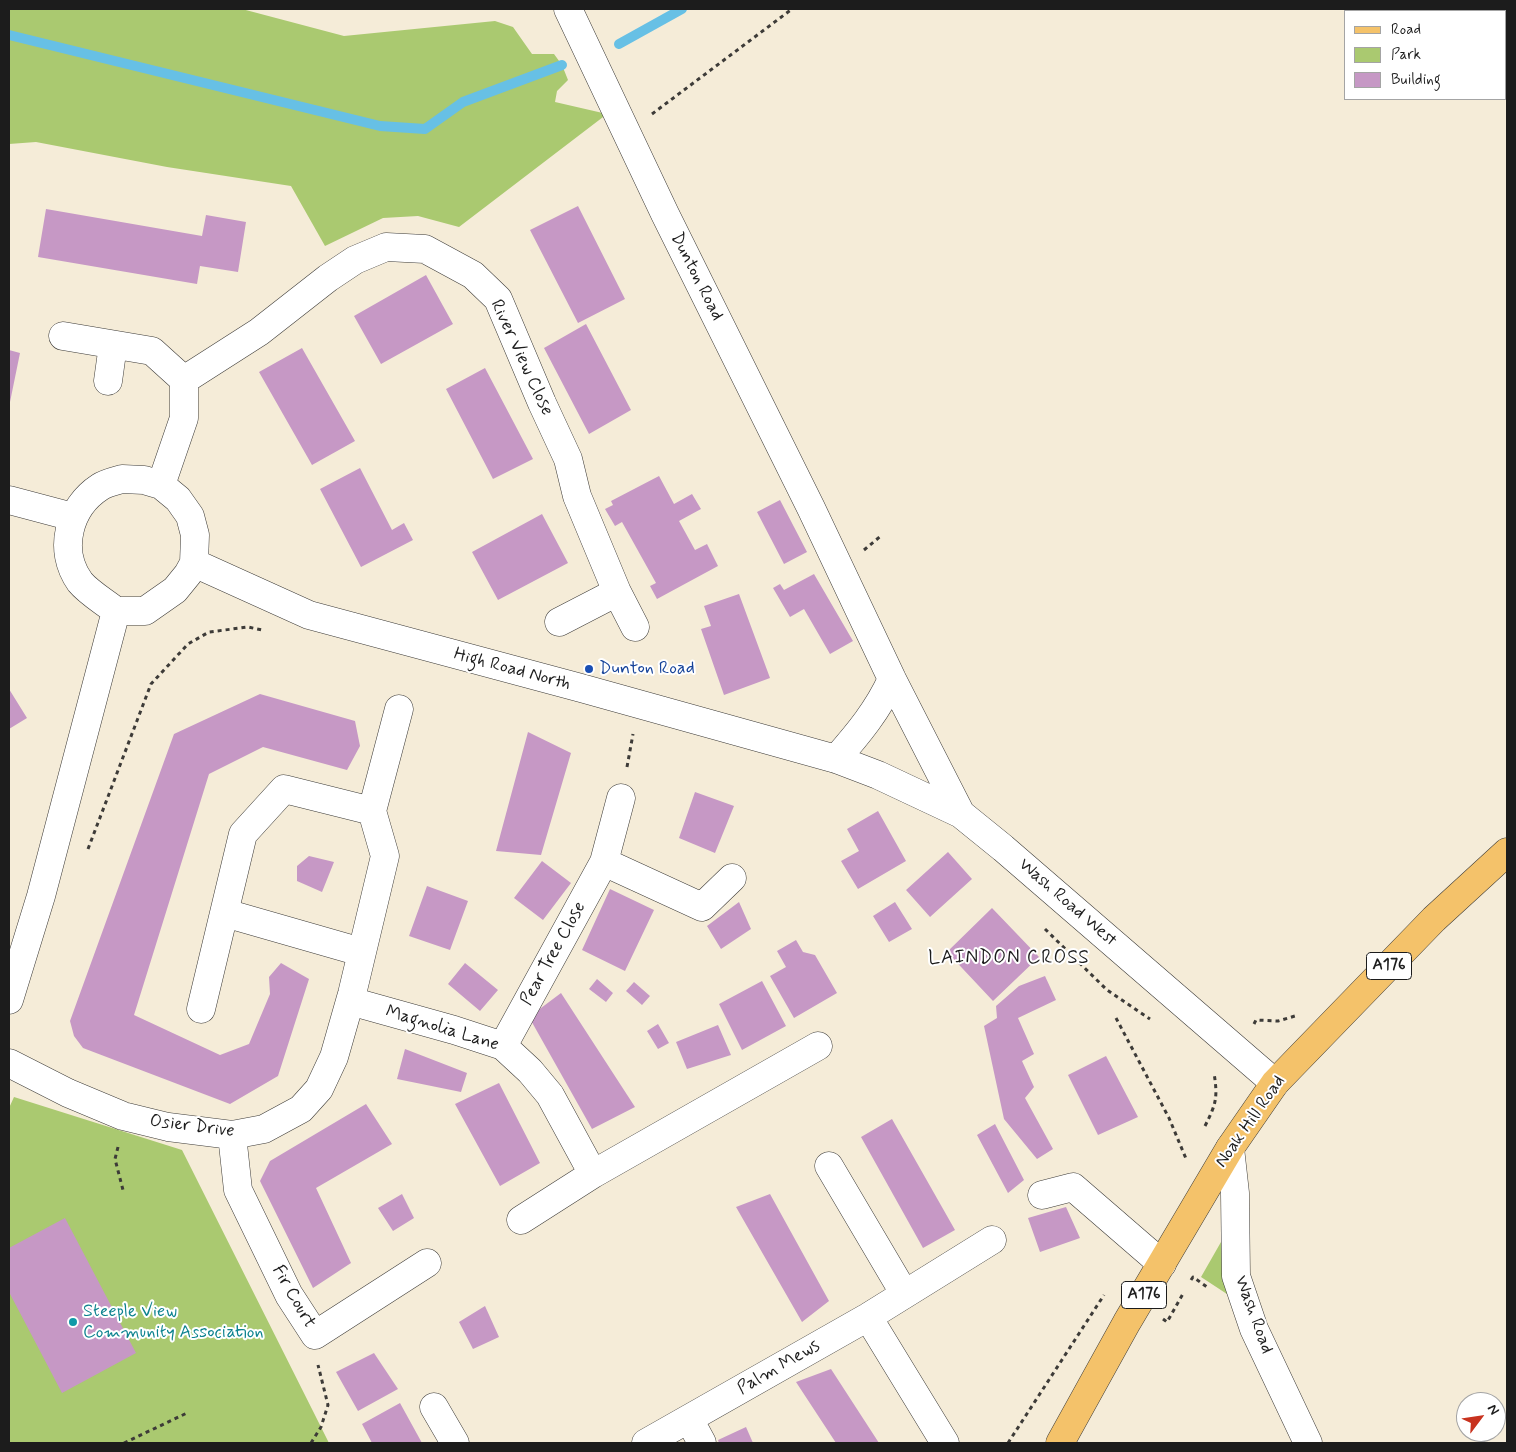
<!DOCTYPE html>
<style>
body{margin:0}
#map{position:relative;width:1516px;height:1452px;overflow:hidden;background:#f5ecd8;font-family:Mynerve,sans-serif}
canvas{display:block}
.frame{position:absolute;inset:0;border:10px solid #1c1c1c;pointer-events:none}
.legend{position:absolute;left:1344px;top:10px;width:162px;height:90px;box-sizing:border-box;background:#fff;border:1px solid #a4a4a4;margin:0;padding:6px 9px;list-style:none;font-size:15px;color:#1c1c1c}
.legend li{display:flex;align-items:center;gap:10px;height:25px}
.legend b{width:25px;border:1px solid #a4a4a4}
.north{position:absolute;left:1456px;top:1392px;width:50px;height:50px;box-sizing:border-box;background:#fff;border:1px solid #a4a4a4;border-radius:50%;rotate:59deg;font-size:14px;font-weight:700;line-height:20px;text-align:center;color:#1c1c1c}
.north::after{content:'';display:block;margin:auto;width:18px;height:22px;background:#c8321e;clip-path:polygon(50% 0,100% 100%,50% 72%,0 100%)}
</style>
<div id="map">
<canvas width="1516" height="1452"></canvas>
<div class="frame"></div>
<ul class="legend">
<li><b style="height:6px;background:#f4c26a"></b>Road</li>
<li><b style="height:14px;background:#aac970"></b>Park</li>
<li><b style="height:14px;background:#c698c5"></b>Building</li>
</ul>
<div class="north">N</div>
</div>
<script>
const c = document.querySelector('canvas').getContext('2d');
c.lineJoin = 'round';
function fill(path, color) { c.fillStyle = color; c.fill(path, 'evenodd'); }
function strokePath(path, color, width, dash) { c.strokeStyle = color; c.lineWidth = width; c.lineCap = dash ? 'butt' : 'round'; c.setLineDash(dash || []); c.stroke(path); }
function write(font, color, halo, rows, align = 'center') {
  c.font = font + ' Mynerve,sans-serif'; c.lineWidth = 4; c.setLineDash([]); c.textBaseline = 'middle'; c.strokeStyle = halo; c.fillStyle = color; for (const [text, x, y, turn = 0] of rows) {
    c.save(); c.translate(x, y); c.rotate((+turn || 0) * Math.PI / 180); c.textAlign = isNaN(turn) ? turn : align; if (halo) c.strokeText(text, 0, 0); c.fillText(text, 0, 0); c.restore();
  }
}
fill(new Path2D(`
 M9,9H242L344,36L495,21L513,27L532,54H554L562,65L568,80L557,91L555,102L607,114L459,227L418,216L383,218L325,246L291,186L167,167L36,142L9,144Z
 M14,1097L182,1150L329,1443H9V1108Z
 M1225,1235L1230,1296L1201,1277Z`), '#aac970');
strokePath(new Path2D(`
 M9,35L380,126L425,129L463,102L562,65
 M619,44L682,9`), '#67c0e5', 10);
fill(new Path2D(`
 M578,206L625,299L578,323L530,230Z
 M46,209L202,236L206,215L246,222L238,272L200,266L197,284L38,257Z
 M426,275L453,324L381,364L354,316Z
 M586,324L631,410L589,434L544,348Z
 M302,348L355,441L312,465L259,372Z
 M9,350L20,353L10,402H9Z
 M485,368L533,459L493,479L446,389Z
 M360,468L392,530L404,523L413,540L361,567L320,489Z
 M659,476L674,504L692,494L701,509L679,521L695,550L707,544L718,566L657,599L650,586L656,583L622,522L615,526L605,509L613,505L611,501Z
 M780,500L807,552L784,564L757,512Z
 M542,514L568,563L498,600L472,552Z
 M814,574L853,641L830,654L804,609L790,617L773,588L780,584L784,590Z
 M739,594L770,678L724,695L701,629L711,626L704,606Z
 M9,689L27,718L9,729Z
 M260,694L355,721L360,746L347,770L263,747L209,774L134,1015L220,1055L249,1044L270,994L269,977L281,963L309,979L278,1076L230,1104L83,1048L74,1036L70,1021L174,734Z
 M528,732L571,753L541,855L496,851Z
 M695,792L734,806L715,853L679,838Z
 M878,811L906,861L858,889L841,861L859,851L847,829Z
 M948,852L972,879L930,917L906,890Z
 M309,856L334,862L322,892L297,881V866Z
 M542,861L571,883L543,920L514,898Z
 M427,886L468,901L450,950L409,936Z
 M610,889L654,910L625,971L582,950Z
 M739,902L751,929L721,949L707,926Z
 M895,902L912,929L889,942L873,916Z
 M992,908L1039,957L993,1001L947,952Z
 M796,940L803,952L815,955L837,993L794,1018L770,976L786,967L777,951Z
 M465,963L498,990L480,1011L448,984Z
 M1045,976L1056,1000L1018,1018L1034,1054L1022,1061L1034,1087L1025,1098L1053,1149L1037,1159L1004,1119L984,1026L997,1018L996,1006L1019,986Z
 M597,979L613,993L606,1002L589,989Z
 M762,981L786,1026L742,1050L719,1004Z
 M634,982L650,996L642,1005L626,991Z
 M561,993L635,1107L592,1129L529,1017Z
 M658,1024L669,1043L658,1049L647,1031Z
 M718,1025L731,1055L687,1069L676,1042Z
 M405,1049L467,1073L461,1092L397,1079Z
 M1106,1056L1138,1117L1098,1135L1068,1075Z
 M499,1083L540,1163L500,1186L455,1104Z
 M366,1104L392,1144L316,1188L351,1263L313,1288L260,1181L270,1161Z
 M892,1119L955,1230L923,1248L861,1137Z
 M995,1124L1024,1180L1008,1193L977,1135Z
 M402,1194L414,1218L393,1231L378,1208Z
 M770,1194L829,1301L802,1322L736,1207Z
 M1066,1207L1080,1238L1040,1252L1028,1218Z
 M65,1218L136,1353L62,1393L9,1292V1248Z
 M485,1306L499,1337L473,1349L459,1322Z
 M374,1353L398,1389L358,1411L336,1372Z
 M831,1369L879,1443H836L796,1382Z
 M400,1403L422,1443H372L362,1424Z
 M746,1427L753,1443H719L718,1440Z`), '#c698c5');
const minor = new Path2D(`
 M568,9L665,214L811,508L892,679L961,814
 M63,336L152,351L184,380
 M108,381L113,345
 M122,479L144,480L161,485L178,499L190,516L195,535L194,563L188,574L175,590L145,611H116C105,602 89,593 80,582C57,550 69,507 100,487C106,483 115,481 122,479Z
 M161,485L184,418V380L259,332L328,278L355,260L386,247L425,249L473,275L498,299L542,403L568,459L577,496L617,592L635,627
 M9,500L73,517
 M194,563L309,615L581,688L836,759L878,775L961,814L1003,848L1275,1083
 M559,622L617,592
 M836,759C858,734 878,710 892,679
 M372,811L399,709
 M604,862L702,907L732,878
 M225,913L361,952
 M9,1000L41,896L116,611
 M350,1001L454,1030L503,1046L530,1071L550,1095L593,1174
 M503,1046L604,862L621,798
 M9,1063L68,1093L123,1116L168,1127L232,1135L264,1129L301,1109L319,1089L334,1057L352,994L385,856L372,811L284,789L243,834L201,1009
 M232,1135L238,1190L289,1295L315,1335L427,1263
 M1230,1148L1235,1193L1236,1276L1254,1329L1308,1443
 M829,1166L904,1293
 M1042,1195L1073,1187L1162,1264
 M521,1220L593,1174L818,1046
 M868,1317L945,1443
 M434,1407L455,1443
 M689,1419L702,1443
 M646,1443L868,1317L992,1240`);
const major = new Path2D(`
 M1060,1443L1127,1322L1230,1148L1275,1083L1434,919L1507,852`);
strokePath(minor, '#3d3b38', 29);
strokePath(major, '#3d3b38', 29);
strokePath(new Path2D(`
 M652,114L792,9
 M864,550L882,535
 M627,767L633,734
 M88,849L151,684L188,644L209,632L248,627L262,630
 M1045,929L1107,990L1150,1019
 M1116,1018L1169,1118L1187,1161
 M1254,1024L1256,1020L1278,1021L1295,1016
 M1205,1126C1216,1104 1218,1098 1214,1073
 M118,1147L115,1159L123,1190
 M1191,1280L1193,1277L1207,1287
 M1163,1319L1167,1322L1184,1292
 M124,1443L187,1413
 M311,1443L321,1427L328,1405L318,1365
 M1008,1443L1104,1295`), '#3d3b38', 3, [4, 4]);
strokePath(minor, '#fff', 28);
strokePath(major, '#f4c26a', 28);
for (const [x, y, r, color] of [
 [589,669,5,"#1a4fb4"],
 [73,1322,5,"#0f9aa8"]
]) { const dot = new Path2D(); dot.arc(x, y, r, 0, 2 * Math.PI); c.fillStyle = color; c.fill(dot); strokePath(dot, '#fff', 2); }
for (const [x, y, w] of [
 [1389,966,45],
 [1144,1295,45]
]) { const box = new Path2D(); box.roundRect(x - w / 2, y - 13.5, w, 27, 4); c.fillStyle = '#fff'; c.fill(box); strokePath(box, '#1c1c1c', 1); }
write('bold 16px', '#1c1c1c', null, [
 ["A176",1389,966],
 ["A176",1144,1295]
]);
write('18px', '#1c1c1c', '#fff', [
 ["Dunton Road",696,277,63],
 ["River View Close",521,358,65],
 ["High Road North",512,670,15],
 ["Wash Road West",1067,903,41],
 ["Pear Tree Close",554,954,-61],
 ["Magnolia Lane",442,1029,17],
 ["Noak Hill Road",1251,1122,-55],
 ["Osier Drive",192,1127,7],
 ["Fir Court",293,1297,60],
 ["Wash Road",1253,1315,70],
 ["Palm Mews",779,1368,-30]
]);
write('18px', '#164399', '#fff', [
 ["Dunton Road",599,669]
], 'left');
write('18px', '#0d838f', '#fff', [
 ["Steeple View",83,1312],
 ["Community Association",83,1333]
], 'left');
c.letterSpacing = '1px';
write('19px', '#1c1c1c', '#fff', [
 ["LAINDON CROSS",1009,959]
]);
c.letterSpacing = '0px';
</script>
